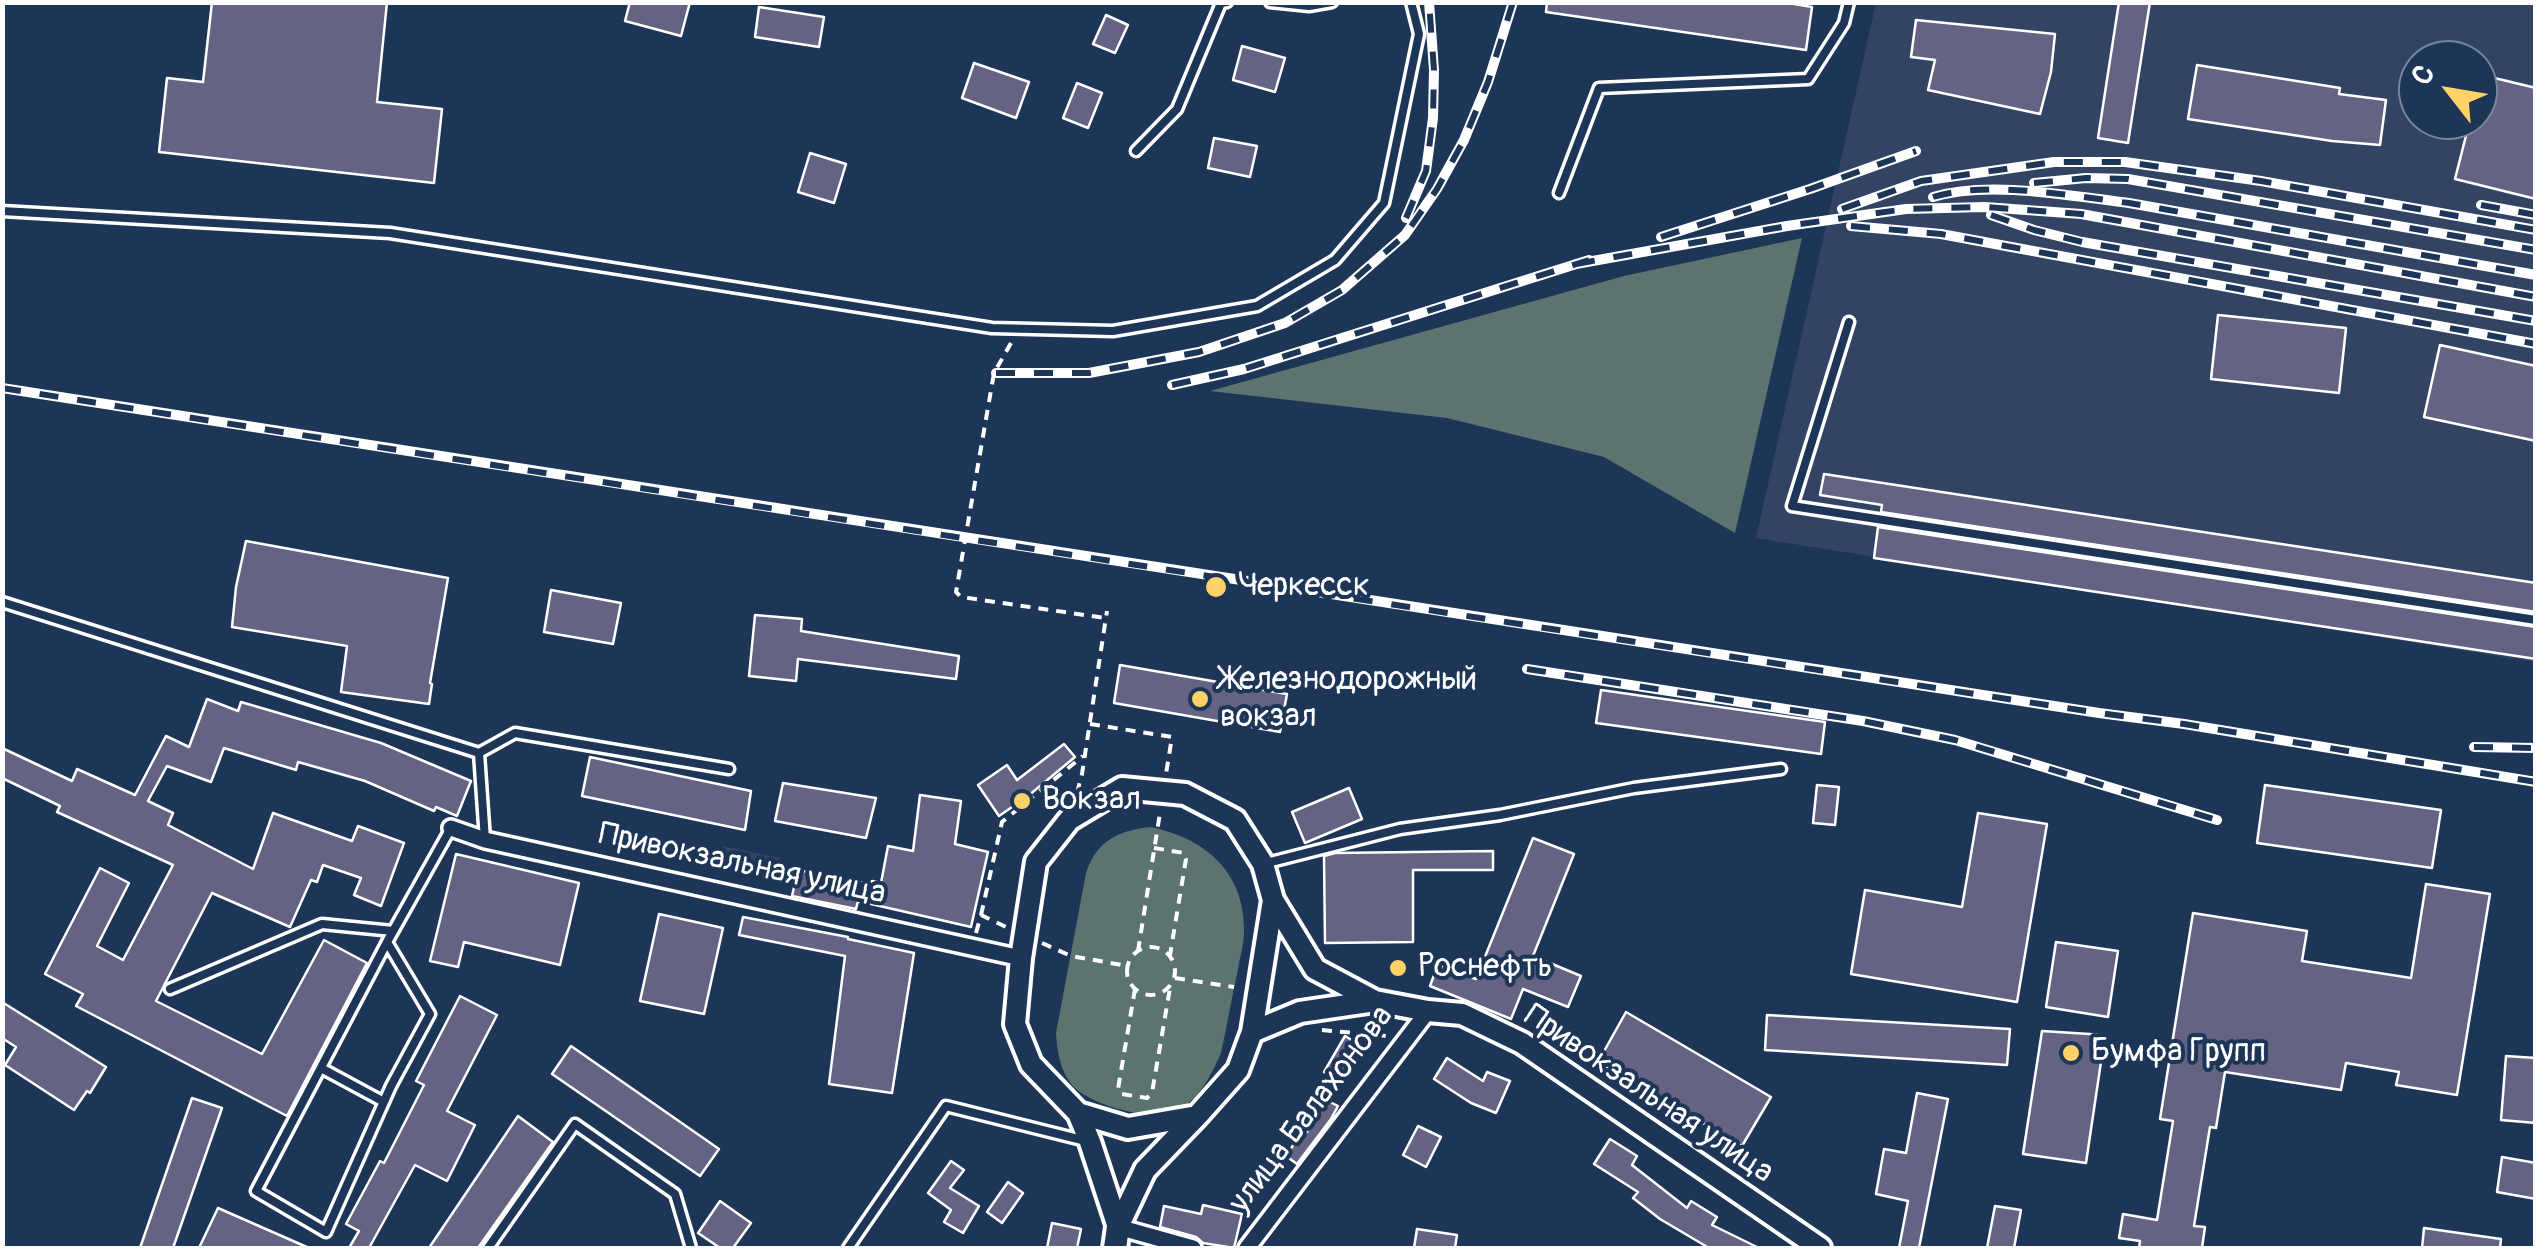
<!DOCTYPE html>
<meta charset="utf-8">
<style>
body{margin:0}
#map{position:relative;width:2538px;height:1251px;overflow:hidden;background:#1d3557;font-family:Pangolin,sans-serif}
canvas{display:block}
.frame{position:absolute;inset:0;border:5px solid #fff;pointer-events:none}
.north{position:absolute;left:2398px;top:40px;width:100px;height:100px;box-sizing:border-box;background:#1d3557;border:2px solid #77869a;border-radius:50%;rotate:301deg;font-size:28px;font-weight:700;line-height:40px;text-align:center;color:#fff}
.north::after{content:'';display:block;margin:auto;width:35px;height:45px;background:#ffd166;clip-path:polygon(50% 0,100% 100%,50% 72%,0 100%)}
</style>
<div id="map">
<canvas width="2538" height="1251"></canvas>
<div class="frame"></div>
<div class="north">С</div>
</div>
<script>
const c = document.querySelector('canvas').getContext('2d');
c.lineJoin = 'round';
function fill(path, color) { c.fillStyle = color; c.fill(path, 'evenodd'); }
function strokePath(path, color, width, dash) { c.strokeStyle = color; c.lineWidth = width; c.lineCap = dash ? 'butt' : 'round'; c.setLineDash(dash || []); c.stroke(path); }
function write(font, color, halo, rows, align = 'center') {
  c.font = font + ' Pangolin,sans-serif'; c.lineWidth = 8; c.setLineDash([]); c.textBaseline = 'middle'; c.strokeStyle = halo; c.fillStyle = color; for (const [text, x, y, turn = 0] of rows) {
    c.save(); c.translate(x, y); c.rotate((+turn || 0) * Math.PI / 180); c.textAlign = isNaN(turn) ? turn : align; if (halo) c.strokeText(text, 0, 0); c.fillText(text, 0, 0); c.restore();
  }
}
fill(new Path2D(`
 M1876,3H2535V662L1756,538ZM2418,60H2478V120H2418Z
 M722,846L780,858L776,879L721,866Z`), '#334364');
fill(new Path2D(`
 M1802,238L1735,533L1604,457L1447,418L1210,391L1624,276Z
 M1150,827C1205,838 1245,872 1244,931C1244,944 1240,957 1238,969C1232,997 1227,1025 1221,1053C1211,1076 1198,1102 1174,1112C1150,1122 1088,1104 1072,1085C1060,1071 1057,1050 1056,1033L1086,873C1097,840 1118,831 1150,827Z`), '#5c7470');
const building = new Path2D(`
 M212,2H387L377,102L442,109L434,183L159,152L167,78L203,82Z
 M630,2H690L681,36L625,21Z
 M1547,2H1782L1812,7L1806,50L1546,12Z
 M2119,2H2150L2128,143L2098,138Z
 M759,7L824,17L819,47L755,37Z
 M1106,15L1128,25L1115,53L1093,44Z
 M1916,20L2055,34L2051,72L2040,114L1928,90L1935,60L1911,57Z
 M1242,46L1285,58L1275,92L1233,80Z
 M974,63L1029,82L1016,118L962,98Z
 M2197,65L2340,88L2339,94L2386,100L2380,145L2332,141L2188,119Z
 M2482,75L2536,88V199L2455,179L2470,120H2478V89Z
 M1077,83L1102,93L1088,128L1063,118Z
 M1214,138L1257,146L1250,177L1208,168Z
 M810,153L846,164L834,203L798,192Z
 M2218,315L2346,328L2339,393L2211,379Z
 M2440,345L2536,366V441L2424,417Z
 M1824,474L2536,583V612L1881,512L1882,505L1820,495Z
 M1878,527L2536,627V659L1874,558Z
 M246,541L448,578L430,683L432,684L429,704L341,692L347,646L232,627L236,587Z
 M551,590L621,603L613,644L544,632Z
 M755,615L802,619L801,631L959,656L956,679L798,659L796,681L749,676Z
 M1120,665L1287,694L1280,732L1114,703Z
 M1601,690L1825,722L1821,754L1596,723Z
 M207,699L238,711L241,702L381,743L471,781L457,816L436,807L434,811L365,781L298,762L296,770L224,748L211,782L167,766L148,801L173,813L168,825L253,869L273,813L352,841L358,826L404,843L381,906L354,895L361,878L323,865L317,882L311,880L290,927L212,893L156,1001L262,1054L324,940L367,963L287,1116L76,1006L83,994L45,974L100,868L129,883L97,946L123,960L173,865L57,812L60,806L2,778V748L72,781L77,769L135,795L166,736L189,747Z
 M1064,744L1075,757L1028,796L999,816L978,785L1007,765L1017,780Z
 M590,757L751,791L745,830L582,796Z
 M783,783L876,798L866,838L775,821Z
 M1817,785L1839,787L1835,825L1813,823Z
 M2265,785L2441,810L2432,868L2257,843Z
 M1349,788L1362,819L1305,843L1292,812Z
 M920,795L961,801L955,844L988,852L971,927L858,901L856,909L792,896L798,870L871,884L872,881L881,883L888,846L913,851Z
 M1978,813L2047,824L2017,1002L1851,974L1865,890L1962,907Z
 M1533,838L1574,854L1533,956L1581,976L1568,1007L1523,989L1511,1019L1430,986L1438,964L1476,979Z
 M1493,851V870H1413V942L1325,943L1324,856L1335,853Z
 M456,854L579,883L560,965L464,942L458,967L430,961Z
 M2426,884L2490,894L2457,1095L2396,1085L2399,1072L2346,1063L2341,1090L2225,1072L2216,1128L2210,1127L2194,1226L2205,1227L2202,1248H2139L2140,1241L2119,1238L2123,1214L2157,1220L2173,1121L2160,1119L2193,913L2307,931L2302,961L2411,978Z
 M659,914L723,928L704,1014L640,1001Z
 M743,917L848,937V939L914,953L892,1093L829,1084L845,956L739,935Z
 M2056,942L2118,951L2108,1017L2046,1007Z
 M460,996L497,1015L447,1111L475,1125L447,1181L415,1165L369,1248H349L359,1231L346,1224L380,1161L384,1163L424,1085L416,1081Z
 M2,1002L106,1067L90,1093L87,1091L74,1110L5,1065L16,1047L2,1038Z
 M1626,1012L1771,1097L1742,1146L1598,1062Z
 M1767,1015L2010,1029L2007,1065L1765,1050Z
 M2042,1031L2105,1035L2086,1163L2023,1154Z
 M1345,1036L1362,1046L1342,1082L1324,1072Z
 M571,1046L719,1149L700,1176L552,1074Z
 M2506,1056L2536,1058V1123L2501,1120Z
 M1447,1058L1483,1081L1487,1072L1510,1081L1496,1113L1471,1103L1434,1079Z
 M1917,1093L1948,1099L1919,1248H1899L1908,1201L1876,1194L1884,1149L1906,1153Z
 M192,1098L222,1108L173,1248H140Z
 M1324,1099L1338,1106L1331,1119L1297,1164L1286,1156L1303,1130L1307,1132Z
 M518,1116L553,1142L478,1248H429Z
 M1418,1126L1441,1137L1426,1167L1403,1155Z
 M1610,1139L1637,1156L1632,1165L1687,1208L1691,1201L1717,1217L1712,1225L1759,1248H1709L1660,1219L1633,1198L1638,1192L1594,1164Z
 M2502,1157L2536,1163V1199L2497,1192Z
 M951,1161L964,1170L950,1188L979,1206L963,1233L944,1222L951,1210L928,1193Z
 M1008,1182L1023,1193L1002,1223L987,1212Z
 M720,1201L751,1223L733,1248H720L698,1233Z
 M1203,1205L1242,1214L1234,1248L1203,1243L1196,1237L1160,1227L1164,1206L1201,1214Z
 M1995,1206L2021,1210L2014,1248H1987Z
 M218,1208L309,1248H199Z
 M1052,1223L1081,1229L1077,1248H1047Z
 M2424,1228L2501,1239L2500,1248H2422Z
 M1417,1229L1457,1235L1455,1248H1414Z`);
fill(building, '#656384');
strokePath(building, '#fff', 2.5);
const service = new Path2D(`
 M1270,2L1309,6L1332,2
 M1136,151L1177,109L1221,3L1227,2
 M1559,193L1599,88L1808,79L1844,23L1849,2
 M2,211L390,233L992,328L1113,331L1257,306L1335,260L1384,203L1419,34L1411,2
 M1849,322L1792,506L2536,620
 M2,602L479,753L485,840
 M479,753L515,733L729,769
 M1263,864L1400,829L1500,815L1634,788L1781,769
 M387,942L256,1191L326,1232L391,1086L430,1014L387,942L451,828
 M170,989L322,924L393,931
 M321,1068L384,1102
 M488,1248L575,1124L675,1194L691,1248
 M848,1248L946,1106L1086,1141`);
const minor = new Path2D(`
 M451,828L485,840L1021,958
 M1118,1227L1193,1248
 M1247,1248L1428,1011`);
const tertiary = new Path2D(`
 M1122,788L1185,794L1235,820L1263,864L1273,900L1252,1032L1238,1070L1198,1115L1145,1170L1118,1227L1090,1142L1078,1113L1031,1064L1015,1024L1021,958L1036,862L1069,820Z
 M1273,900L1315,969L1375,1001L1428,1011L1462,1014L1522,1043L1820,1248
 M1252,1032L1300,1012L1375,1001
 M1078,1113L1128,1128L1197,1116`);
const secondary = new Path2D(`
 M1115,1248L1118,1227`);
strokePath(service, '#fff', 15);
strokePath(minor, '#fff', 22);
strokePath(tertiary, '#fff', 28);
strokePath(secondary, '#fff', 30);
strokePath(new Path2D(`
 M1011,343L994,373L956,592L961,597L1105,618
 M1090,724L1172,737L1166,774
 M1077,793L1082,774L1107,611
 M1154,848L1184,853L1186,859L1170,955
 M981,915L1002,822L1083,756
 M976,933L981,915L1006,927
 M1042,943L1071,956L1128,966
 M1127 971a24 24 0 1 1 48 0a24 24 0 1 1-48 0Z
 M1138,951L1160,813
 M1175,978L1234,987
 M1135,989L1118,1089L1122,1094L1147,1098L1152,1093L1170,988
 M1322,1030L1387,1036`), '#fff', 4, [10, 8]);
strokePath(service, '#1d3557', 8);
strokePath(minor, '#1d3557', 15);
strokePath(tertiary, '#1d3557', 20);
strokePath(secondary, '#1d3557', 22);
const rail = new Path2D(`
 M2034,183L2086,178L2128,179L2536,250
 M1933,197C1989,180 2071,196 2129,203L2536,275
 M2481,205L2536,215
 M1842,209L1921,181L2054,162H2125L2261,181L2536,230
 M1991,215L2034,230L2082,242L2536,321
 M1406,218L1426,171L1433,118L1434,70L1429,2
 M1851,226L1941,234L2536,344
 M1661,237L1810,189L1916,151
 M1576,264L1787,226L1906,209L1985,207L2081,214L2536,297
 M996,373H1089L1199,352L1285,323L1342,290L1405,235L1437,189L1464,140L1488,82L1513,2
 M1172,385L1244,369L1589,260
 M2,388C701,498 1400,606 2099,713L2184,724L2536,782
 M1527,669L1863,721L1955,740L2217,820
 M2474,747L2536,748`);
strokePath(rail, '#fff', 10);
strokePath(rail, '#1d3557', 6, [19]);
for (const [x, y, r, color] of [
 [1216,587,12,"#ffd166"],
 [1200,699,10,"#ffd166"],
 [1022,801,10,"#ffd166"],
 [1398,968,10,"#ffd166"],
 [2071,1053,10,"#ffd166"]
]) { const dot = new Path2D(); dot.arc(x, y, r, 0, 2 * Math.PI); c.fillStyle = color; c.fill(dot); strokePath(dot, '#1d3557', 4); }
write('32px', '#fff', '#1d3557', [
 ["Черкесск",1238,587],
 ["Железнодорожный",1220,681],
 ["вокзал",1220,718],
 ["Вокзал",1042,801],
 ["Роснефть",1418,968],
 ["Бумфа Групп",2091,1053]
], 'left');
write('32px', '#fff', '#1d3557', [
 ["Привокзальная улица",742,865,12],
 ["Привокзальная улица",1648,1095,34],
 ["улица Балахонова",1312,1110,-53]
]);
</script>
